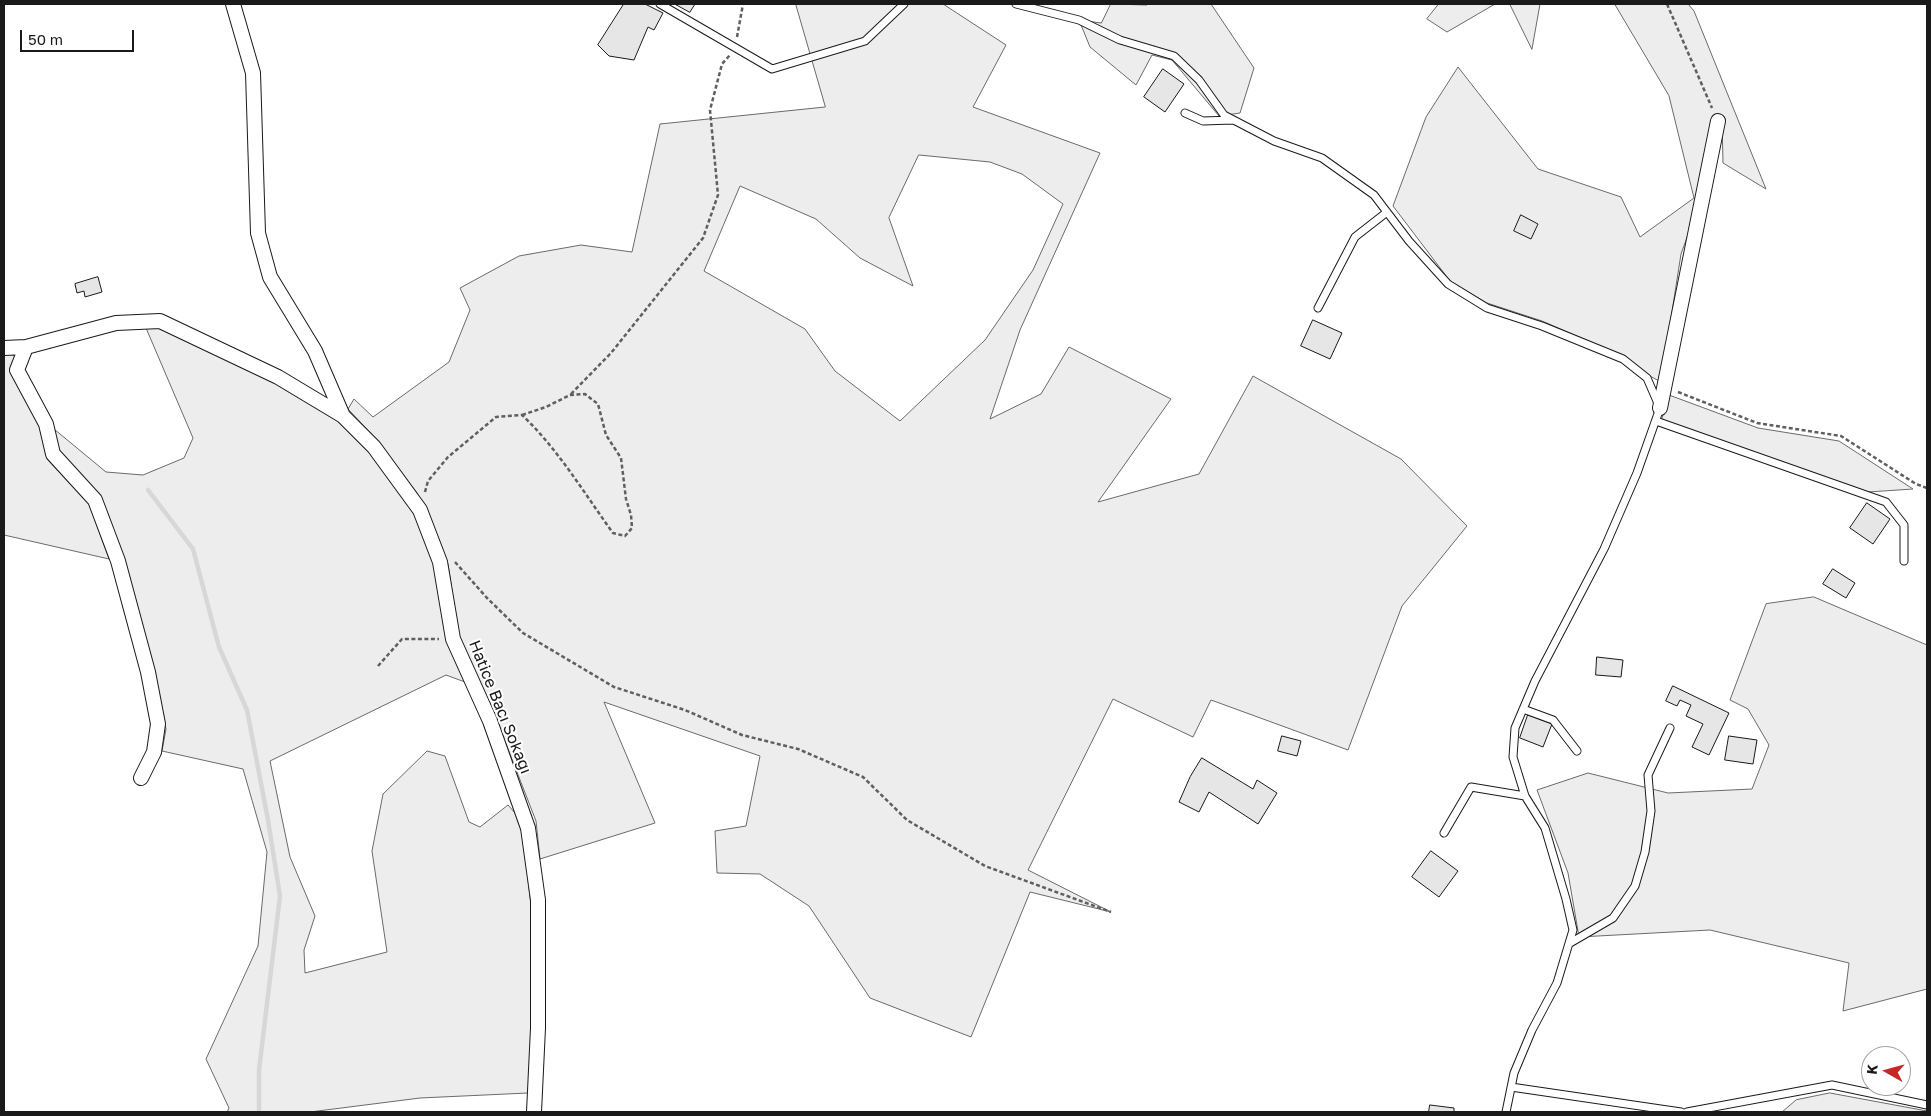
<!DOCTYPE html>
<meta charset="utf-8">
<style>
body{margin:0}
#map{position:relative;width:1931px;height:1116px;overflow:hidden;background:#fff;font-family:"Golos Text",sans-serif}
canvas{display:block}
.frame{position:absolute;inset:0;border:5px solid #1a1a1a;pointer-events:none}
.north{position:absolute;left:1861px;top:1046px;width:50px;height:50px;box-sizing:border-box;background:#fff;border:1px solid #a3a3a3;border-radius:50%;rotate:277deg;font-size:14px;font-weight:700;line-height:20px;text-align:center;color:#1a1a1a}
.north::after{content:'';display:block;margin:auto;width:18px;height:22px;background:#c62828;clip-path:polygon(50% 0,100% 100%,50% 72%,0 100%)}
.scale{position:absolute;left:20px;top:30px;width:114px;height:22px;box-sizing:border-box;border:2px solid #1a1a1a;border-top:0;padding-left:6px;font-size:15px;line-height:18px;white-space:nowrap;color:#1a1a1a;-webkit-text-stroke:4px #fff;paint-order:stroke}
</style>
<div id="map">
<canvas width="1931" height="1116"></canvas>
<div class="frame"></div>
<div class="north">K</div>
<div class="scale">50 m</div>
</div>
<script>
const c = document.querySelector('canvas').getContext('2d');
c.lineJoin = 'round';
function fill(path, color) { c.fillStyle = color; c.fill(path, 'evenodd'); }
function strokePath(path, color, width, dash) { c.strokeStyle = color; c.lineWidth = width; c.lineCap = dash ? 'butt' : 'round'; c.setLineDash(dash || []); c.stroke(path); }
function write(font, color, halo, rows, align = 'center') {
  c.font = font + ' "Golos Text",sans-serif'; c.lineWidth = 4; c.setLineDash([]); c.textBaseline = 'middle'; c.strokeStyle = halo; c.fillStyle = color; for (const [text, x, y, turn = 0] of rows) {
    c.save(); c.translate(x, y); c.rotate((+turn || 0) * Math.PI / 180); c.textAlign = isNaN(turn) ? turn : align; if (halo) c.strokeText(text, 0, 0); c.fillText(text, 0, 0); c.restore();
  }
}
const green = new Path2D(`
 M796,4H943L1006,45L973,107L1100,153L1020,330L990,419L1041,394L1069,347L1171,399L1098,502L1199,474L1253,376L1401,459L1467,526L1402,606L1348,750L1211,700L1193,737L1113,699L1028,870L1111,912L1030,892L971,1037L870,998L809,906L760,874L717,873L715,831L746,826L760,756L604,702L655,823L540,859L536,821L494,713L459,637L448,564L417,493L377,440L348,409L354,399L373,417L449,362L470,310L460,288L519,256L581,245L632,252L660,124L825,107ZM919,155L990,162L1022,174L1063,204L1033,270L985,340L900,421L835,371L805,329L704,271L740,186L816,219L860,258L913,286L889,218Z
 M1111,4L1147,5L1148,4H1211L1254,68L1240,113L1219,116L1172,60L1152,55L1136,85L1090,47L1079,20L1101,23Z
 M1439,4H1495L1447,32L1427,19Z
 M1510,4H1540L1532,49Z
 M1615,4H1688L1694,11L1766,189L1723,163L1722,119L1713,165L1681,254L1661,382L1648,375L1623,356L1542,321L1487,303L1450,281L1393,206L1426,117L1458,67L1538,169L1621,197L1640,237L1694,198L1669,96Z
 M160,326L277,383L341,421L370,450L414,513L435,565L449,645L465,682L446,675L270,761L290,857L315,916L304,950L305,973L387,952L372,851L383,794L427,751L445,756L469,822L480,827L508,805L528,828V879L532,915L533,1029L528,1093L420,1098L310,1112H227L229,1108L206,1059L258,946L267,852L243,769L162,751L166,729L156,680L100,496L57,452L54,429L106,472L143,475L184,458L193,438L146,328Z
 M20,351L12,369L40,424L47,459L89,504L109,559L4,535V352Z
 M1669,395L1758,428L1839,441L1913,489L1868,492L1662,420Z
 M1814,597L1927,645V989L1843,1011L1849,963L1710,930L1579,937L1568,873L1537,790L1588,773L1668,793L1752,789L1769,745L1748,709L1730,700L1766,604Z
 M1830,1093L1927,1111V1112H1782L1796,1100Z`);
fill(green, '#ededed');
strokePath(green, '#6a6a6a', 1);
strokePath(new Path2D(`
 M148,490L193,549L219,647L247,710L268,820L280,896L259,1070V1112`), '#d7d7d7', 4.5);
const building = new Path2D(`
 M624,4H645L663,13L654,30L648,27L634,60L609,56L598,45Z
 M675,4H695L690,12Z
 M1163,69L1184,84L1165,112L1144,97Z
 M1521,215L1538,224L1531,239L1514,231Z
 M98,277L102,292L85,297L84,291L77,293L75,284Z
 M1313,320L1342,333L1330,359L1301,346Z
 M1867,503L1890,519L1873,544L1850,528Z
 M1833,569L1855,583L1846,598L1823,584Z
 M1597,657L1623,660L1621,677L1596,675Z
 M1673,686L1729,713L1709,755L1692,747L1703,724L1686,716L1691,705L1680,700L1677,706L1666,701Z
 M1528,715L1552,724L1543,747L1520,738Z
 M1282,736L1301,741L1297,756L1278,751Z
 M1729,736L1757,740L1753,764L1725,760Z
 M1202,758L1253,789L1257,780L1277,793L1258,824L1209,792L1199,812L1179,802L1190,777Z
 M1431,851L1458,871L1439,897L1412,877Z
 M1430,1105L1454,1108V1112H1429Z`);
fill(building, '#e6e6e6');
strokePath(building, '#1a1a1a', 1);
const service = new Path2D(`
 M660,4L772,69L865,41L904,4
 M1016,4L1079,20L1120,40L1174,56L1199,80L1224,115L1274,141L1322,158L1374,195L1409,241L1448,284L1487,308L1542,326L1623,359L1647,378L1660,408L1637,473L1604,549L1535,681L1515,728L1513,757L1525,796L1545,828L1566,899L1573,930L1557,983L1532,1030L1514,1073L1506,1112
 M1185,113L1203,121L1233,120
 M1318,308L1355,237L1387,212
 M1656,421L1886,502L1904,525V561
 M1523,709L1553,720L1577,751
 M1444,833L1471,787L1525,796
 M1570,943L1613,918L1635,886L1645,852L1651,811L1648,775L1670,728
 M1511,1087L1681,1112
 M1687,1112L1832,1085L1927,1105`);
const minor = new Path2D(`
 M233,4L253,73L258,233L270,277L315,351L343,416L374,447L420,510L440,562L453,639L490,721L528,828L538,900V1028L534,1112
 M26,347L17,370L46,424L53,454L95,500L118,561L148,672L158,724L154,752L141,778
 M4,348L26,347L116,323L160,321L278,377L343,416
 M1660,408L1718,121`);
strokePath(service, '#1a1a1a', 9);
strokePath(minor, '#1a1a1a', 16);
strokePath(new Path2D(`
 M1667,4L1712,108
 M737,37L743,4
 M1678,392L1757,423L1841,436L1916,484L1927,488
 M571,394L611,353L703,238L718,195L710,110L722,64L730,55
 M425,492L428,481L448,457L496,417L522,415C558,449 584,493 613,533L625,536L632,528L631,515L626,499L621,458L606,435L598,404L585,394L570,395L546,407L522,415
 M455,562L487,598L523,633L614,687L685,710L742,735L798,749L863,777L907,820L985,866L1111,912
 M378,666L402,639H439`), '#5f5f5f', 2.5, [4, 2.5]);
strokePath(service, '#fff', 7);
strokePath(minor, '#fff', 14);
write('16px', '#1a1a1a', '#fff', [
 ["Hatice Bacı Sokağı",500,707,68]
]);
</script>
